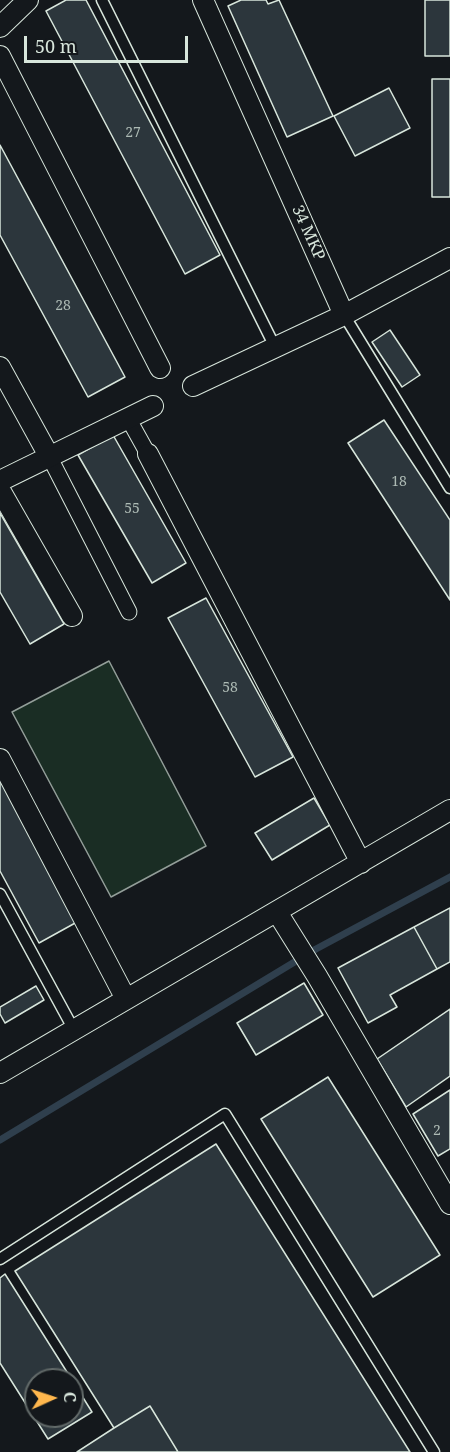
<!DOCTYPE html>
<meta charset="utf-8">
<style>
body{margin:0}
#map{position:relative;width:450px;height:1452px;overflow:hidden;background:#14181c;font-family:"Noto Serif",serif}
canvas{display:block}
.north{position:absolute;left:24px;top:1368px;width:60px;height:60px;box-sizing:border-box;background:#14181c;border:2px solid #626a69;border-radius:50%;rotate:87deg;font-size:16px;font-weight:700;line-height:24px;text-align:center;color:#d8e6dc}
.north::after{content:'';display:block;margin:auto;width:21px;height:27px;background:#ffb74d;clip-path:polygon(50% 0,100% 100%,50% 72%,0 100%)}
.scale{position:absolute;left:24px;top:36px;width:164px;height:27px;box-sizing:border-box;border:3px solid #d8e6dc;border-top:0;padding-left:8px;font-size:18px;line-height:21px;white-space:nowrap;color:#d8e6dc;-webkit-text-stroke:4px #14181c;paint-order:stroke}
</style>
<div id="map">
<canvas width="450" height="1452"></canvas>
<div class="north">С</div>
<div class="scale">50 m</div>
</div>
<script>
const c = document.querySelector('canvas').getContext('2d');
c.lineJoin = 'round';
function fill(path, color) { c.fillStyle = color; c.fill(path, 'evenodd'); }
function strokePath(path, color, width, dash) { c.strokeStyle = color; c.lineWidth = width; c.lineCap = dash ? 'butt' : 'round'; c.setLineDash(dash || []); c.stroke(path); }
function write(font, color, halo, rows, align = 'center') {
  c.font = font + ' "Noto Serif",serif'; c.lineWidth = 4.5; c.setLineDash([]); c.textBaseline = 'middle'; c.strokeStyle = halo; c.fillStyle = color; for (const [text, x, y, turn = 0] of rows) {
    c.save(); c.translate(x, y); c.rotate((+turn || 0) * Math.PI / 180); c.textAlign = isNaN(turn) ? turn : align; if (halo) c.strokeText(text, 0, 0); c.fillText(text, 0, 0); c.restore();
  }
}
const green = new Path2D(`
 M109,661L206,846L111,897L12,712Z`);
fill(green, '#1a2d24');
strokePath(green, '#939e99', 1.5);
strokePath(new Path2D(`
 M0,1140L316,949L450,877`), '#2f3f4d', 7);
const building = new Path2D(`
 M66,0H86L220,255L185,274L46,11Z
 M241,0H266L268,4L279,0L333,116L287,137L228,6Z
 M425,0H450V56H425Z
 M432,79H450V197H432Z
 M389,88L410,128L355,156L334,116Z
 M0,145L125,377L88,397L0,235Z
 M390,330L420,375L402,387L372,342Z
 M384,420L450,520V600L348,443Z
 M113,435L186,563L152,583L78,455Z
 M0,513L64,624L30,644L0,592Z
 M206,598L293,757L255,777L168,618Z
 M0,778L77,922L39,943L0,871Z
 M314,798L330,825L272,860L255,833Z
 M450,908V962L437,969L414,927Z
 M414,927L437,969L390,995L397,1007L368,1023L338,968Z
 M304,983L323,1015L256,1055L237,1023Z
 M36,986L44,1000L5,1023L0,1014V1007Z
 M450,1009V1076L406,1107L377,1059Z
 M328,1077L440,1255L373,1297L261,1119Z
 M450,1090V1149L438,1156L413,1114Z
 M216,1144L410,1452H178L150,1406L114,1428L15,1271Z
 M5,1274L72,1380H36V1416H72V1380L92,1412L48,1439L0,1363V1278Z
 M150,1406L178,1452H77L114,1428Z`);
fill(building, '#2c363c');
strokePath(building, '#d8e6dc', 1.5);
const service = new Path2D(`
 M102,0L275,347
 M344,315L450,488
 M0,894L74,1030
 M0,1259L225,1114L434,1452`);
const pedestrian = new Path2D(`
 M128,418L148,454
 M49,456L129,612`);
const minor = new Path2D(`
 M0,27L28,0
 M0,56L160,368
 M344,315L450,258
 M0,367L49,456
 M193,386L344,315L203,0
 M148,454L361,863
 M0,481L153,406
 M0,490L72,616
 M0,759L126,999
 M277,912L317,976L450,1204
 M0,1073L450,810`);
strokePath(service, '#d8e6dc', 13);
strokePath(pedestrian, '#d8e6dc', 17);
strokePath(minor, '#d8e6dc', 22);
strokePath(service, '#14181c', 10);
strokePath(pedestrian, '#14181c', 15);
strokePath(minor, '#14181c', 20);
write('14px', '#adbab4', null, [
 ["27",133,133],
 ["28",63,306],
 ["18",399,482],
 ["55",132,509],
 ["58",230,688],
 ["2",437,1131]
]);
write('16px', '#d8e6dc', '#14181c', [
 ["34 МКР",308,233,66]
]);
</script>
